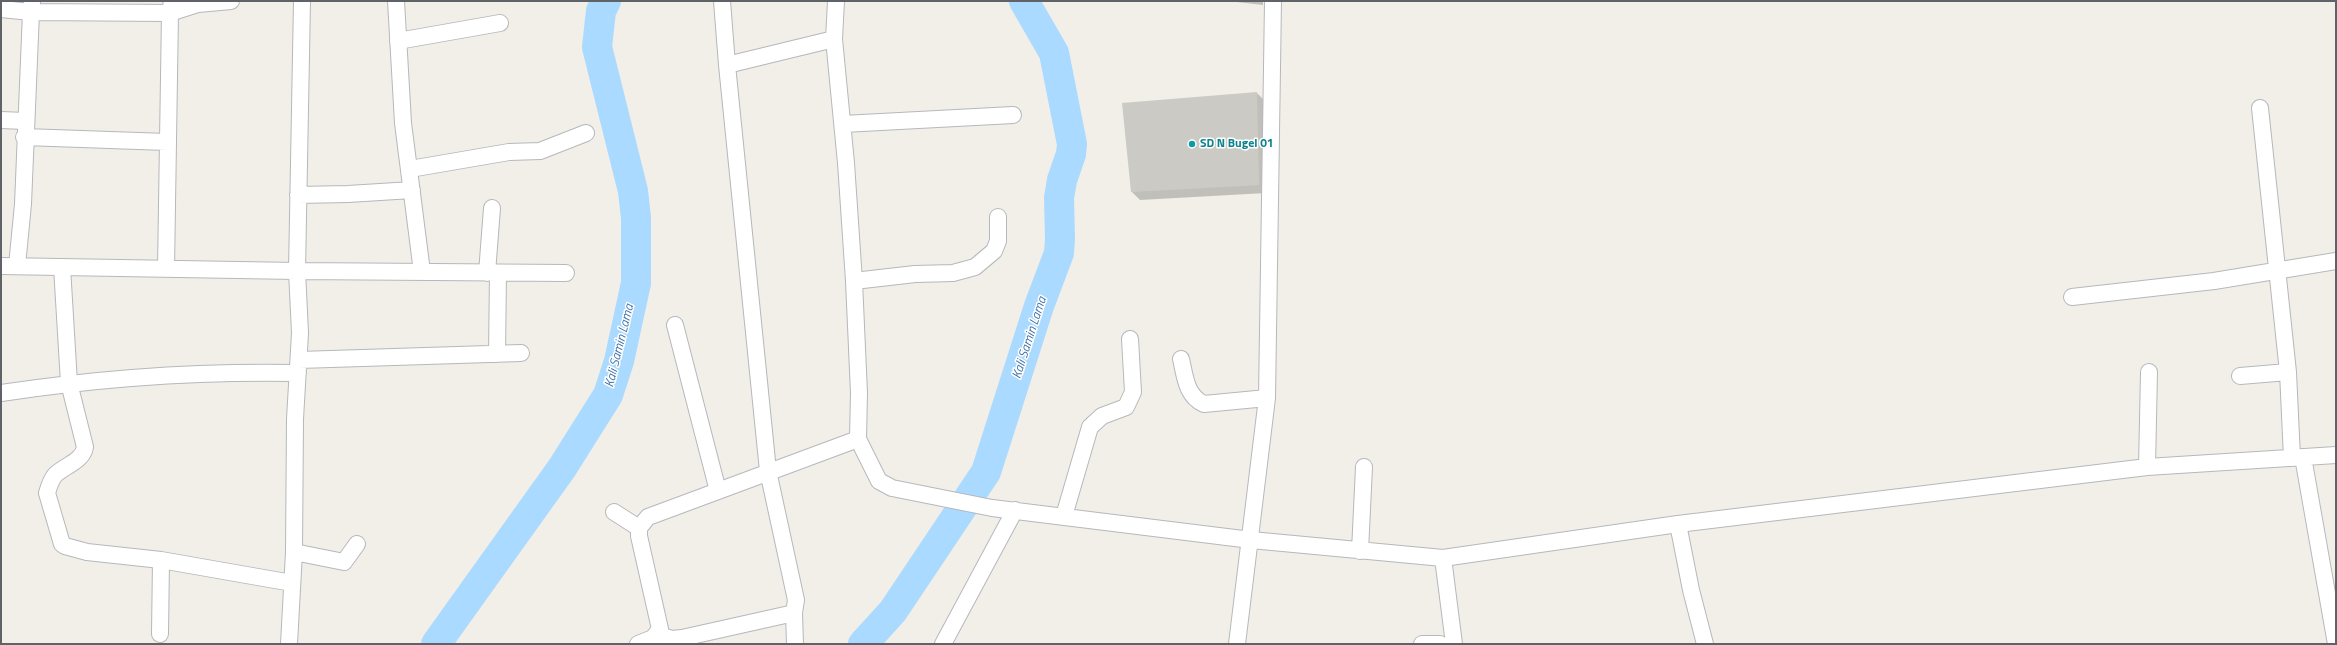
<!DOCTYPE html>
<style>
body{margin:0}
#map{position:relative;width:2337px;height:645px;overflow:hidden;background:#f1efe8;font-family:"Titillium Web",sans-serif}
canvas{display:block}
.frame{position:absolute;inset:0;border:2px solid #5f6368;pointer-events:none}
</style>
<div id="map">
<canvas width="2337" height="645"></canvas>
<div class="frame"></div>
</div>
<script>
const c = document.querySelector('canvas').getContext('2d');
c.lineJoin = 'round';
function fill(path, color) { c.fillStyle = color; c.fill(path, 'evenodd'); }
function strokePath(path, color, width, dash) { c.strokeStyle = color; c.lineWidth = width; c.lineCap = dash ? 'butt' : 'round'; c.setLineDash(dash || []); c.stroke(path); }
function write(font, color, halo, rows, align = 'center') {
  c.font = font + ' "Titillium Web",sans-serif'; c.lineWidth = 3; c.setLineDash([]); c.textBaseline = 'middle'; c.strokeStyle = halo; c.fillStyle = color; for (const [text, x, y, turn = 0] of rows) {
    c.save(); c.translate(x, y); c.rotate((+turn || 0) * Math.PI / 180); c.textAlign = isNaN(turn) ? turn : align; if (halo) c.strokeText(text, 0, 0); c.fillText(text, 0, 0); c.restore();
  }
}
fill(new Path2D(`
 M1228,1H1263V5Z
 M1257,93L1265,101L1266,193L1140,200L1132,192Z`), '#0003');
strokePath(new Path2D(`
 M436,644L562,468L608,395L619,361L636,283V218L633,191L597,47L601,11L606,1
 M863,644L893,611L986,472L1039,306L1059,253L1060,239L1059,198L1062,180L1071,154L1072,144L1054,53L1024,1`), '#aadaff', 30);
fill(new Path2D(`
 M1257,92L1259,185L1131,192L1122,103Z`), '#cccac5');
const street = new Path2D(`
 M396,1L403,123L422,272
 M722,1L727,65
 M1,9L31,12L32,2
 M398,41L500,23
 M2260,108L2288,372L2292,458
 M1,120L25,121
 M843,124L1013,115
 M24,137L167,142
 M410,169L509,152L540,151L586,133
 M298,195L348,194L412,190
 M1,266L297,271L566,273
 M17,266L23,204L31,12L170,13L172,1
 M62,267L69,383L85,447C83,461 64,466 55,475C51,480 49,486 47,493L62,544L65,546L87,552L161,560L292,583
 M166,269L170,13L198,4L231,1
 M487,273L492,208
 M854,281L915,274L953,273L975,267L994,251L998,241V217
 M2072,297L2214,281L2336,261
 M675,325L718,491
 M497,354L498,273
 M1181,359C1185,376 1186,396 1204,404L1267,398
 M299,360L521,353
 M2240,376L2288,372
 M1,393C100,378 198,371 298,373
 M858,439L879,481L892,488L992,508L1251,540L1443,558L1678,524L2147,467L2336,455
 M2303,457L2336,644
 M2147,467L2149,372
 M614,512L639,528
 M1064,516L1090,427L1102,416L1126,407L1133,392L1130,339
 M1678,524L1691,590L1705,644
 M1360,551L1364,467
 M294,552L344,562L357,544
 M1443,558L1454,644
 M160,634L161,560
 M657,634L672,639L682,638L794,613
 M289,644L294,552L295,419L300,333L297,271L302,1
 M638,644L653,638L660,629L639,536V528L648,517L858,439L859,393L854,281L846,163L834,39L836,1
 M795,644L794,613L796,600L768,471L727,65L834,39
 M943,644L1015,510
 M1237,644L1267,398L1273,1
 M1422,644H1440`);
strokePath(street, '#b5b8bc', 18);
strokePath(street, '#fff', 16);
for (const [x, y, r, color] of [
 [1192,144,4,"#0f9aa8"]
]) { const dot = new Path2D(); dot.arc(x, y, r, 0, 2 * Math.PI); c.fillStyle = color; c.fill(dot); strokePath(dot, '#fff', 1.5); }
write('bold 12px', '#0d838f', '#fff', [
 ["SD N Bugel 01",1200,144]
], 'left');
write('italic 13px', '#4174aa', '#fff', [
 ["Kali Samin Lama",1030,338,-72],
 ["Kali Samin Lama",620,346,-76]
]);
</script>
